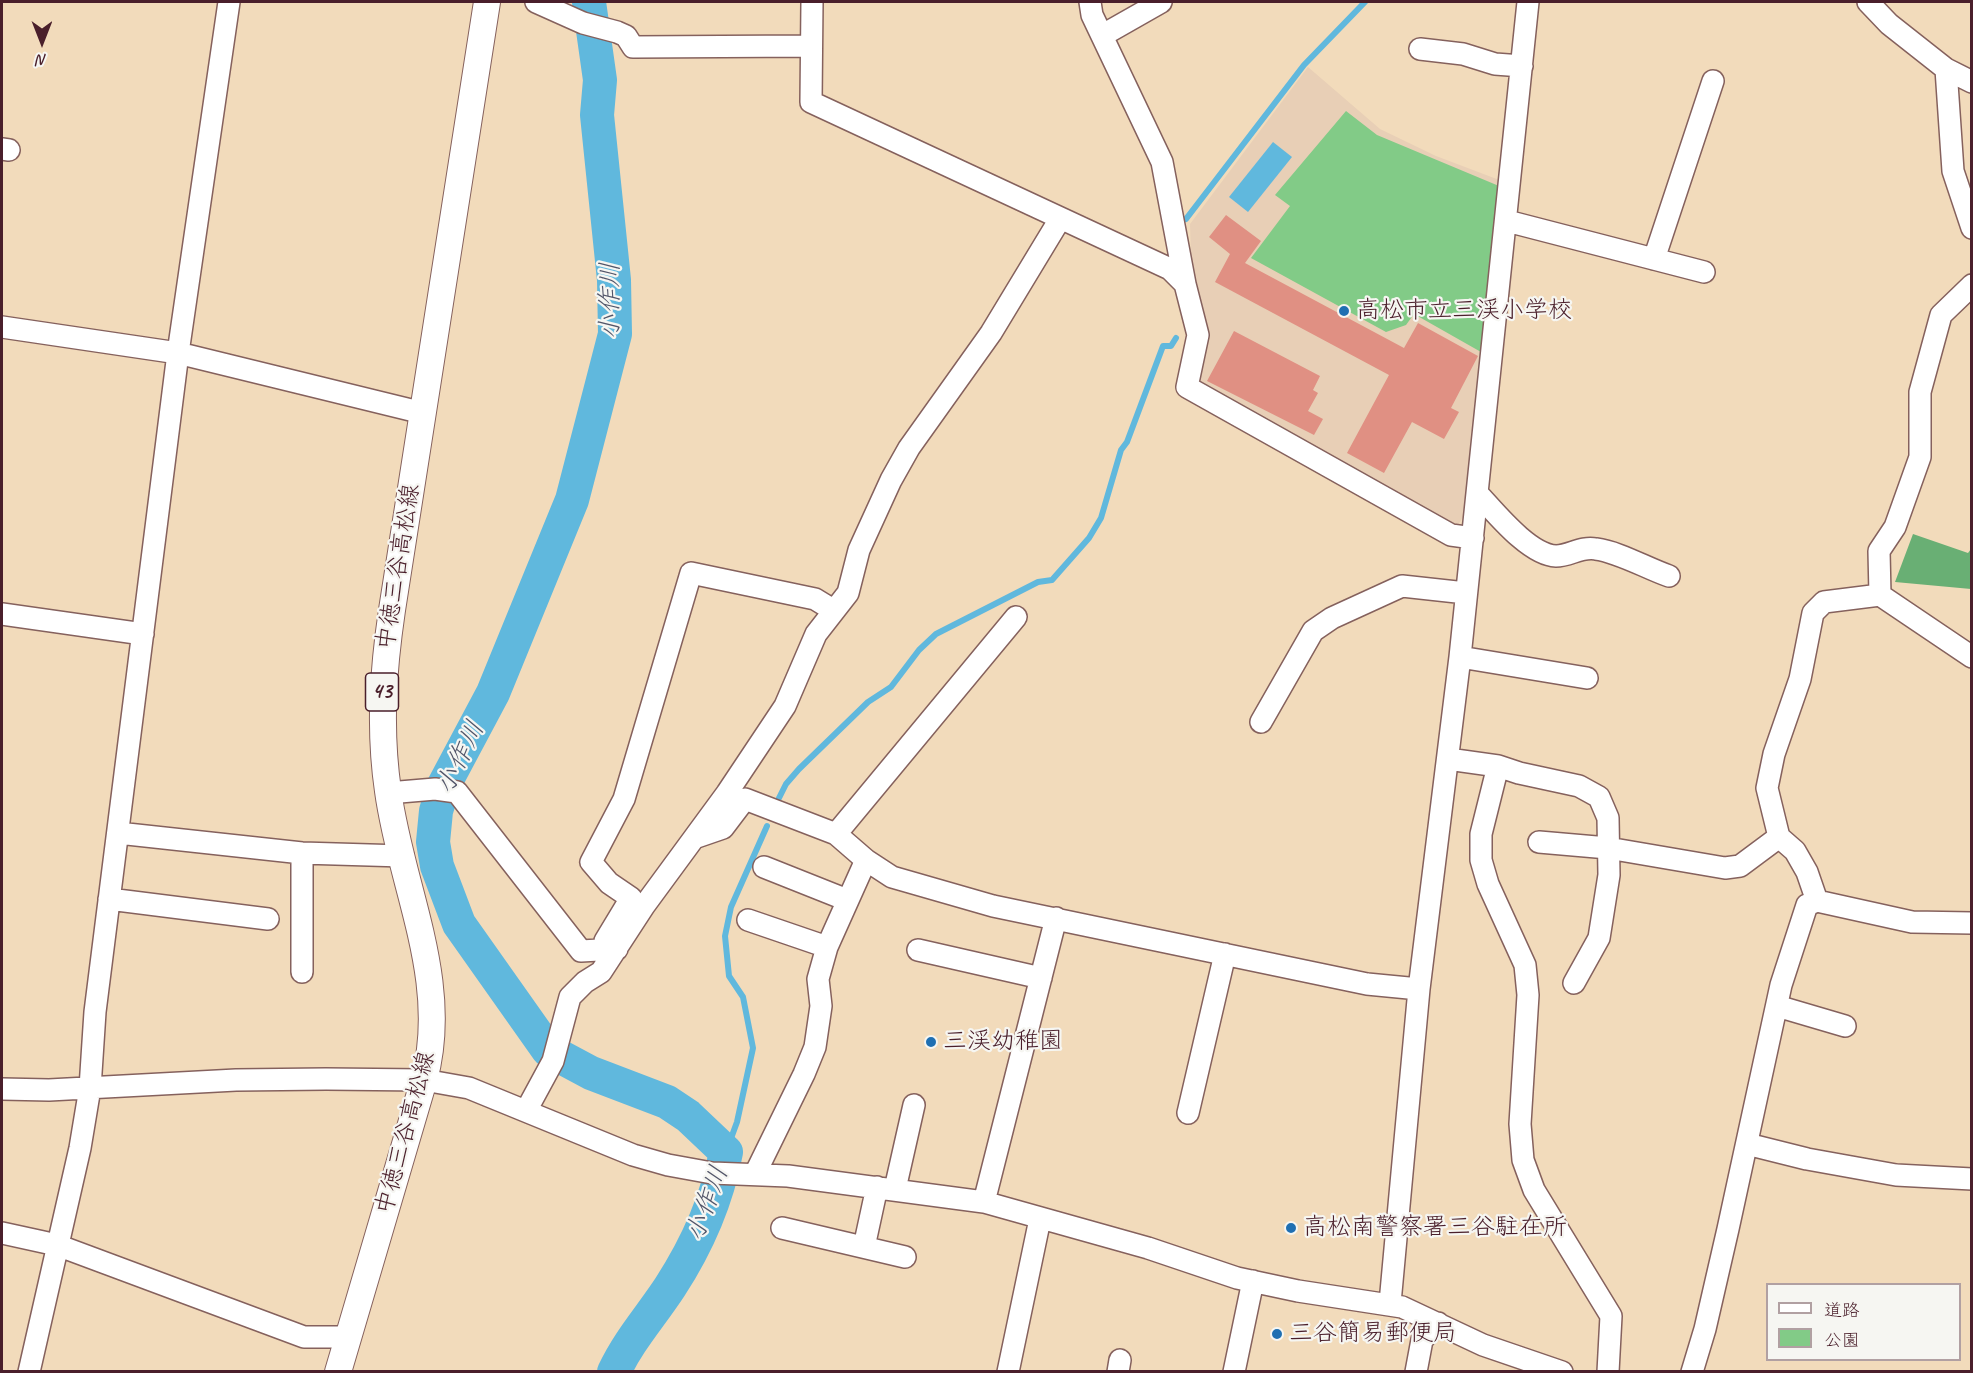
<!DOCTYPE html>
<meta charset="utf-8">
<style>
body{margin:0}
#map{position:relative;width:1973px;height:1373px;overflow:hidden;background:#f2dbbb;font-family:Caveat,"Klee One",sans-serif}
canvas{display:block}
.frame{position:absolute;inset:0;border:3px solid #4a1f2b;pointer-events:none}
.legend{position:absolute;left:1766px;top:1283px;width:195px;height:78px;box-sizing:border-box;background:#f6f6f2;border:2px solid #b1a0a2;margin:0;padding:8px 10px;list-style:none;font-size:18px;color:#4a1f2b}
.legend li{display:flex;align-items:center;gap:12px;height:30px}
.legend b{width:30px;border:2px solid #b1a0a2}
.north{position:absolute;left:12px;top:12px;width:60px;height:60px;-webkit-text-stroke:4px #f6f6f2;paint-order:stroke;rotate:180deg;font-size:16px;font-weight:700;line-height:24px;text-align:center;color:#4a1f2b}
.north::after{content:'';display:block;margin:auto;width:21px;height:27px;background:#4a1f2b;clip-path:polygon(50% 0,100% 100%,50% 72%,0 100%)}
</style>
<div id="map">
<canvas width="1973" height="1373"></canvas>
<div class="frame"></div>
<ul class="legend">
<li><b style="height:8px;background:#fff"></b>道路</li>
<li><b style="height:16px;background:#82cb87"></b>公園</li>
</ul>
<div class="north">N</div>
</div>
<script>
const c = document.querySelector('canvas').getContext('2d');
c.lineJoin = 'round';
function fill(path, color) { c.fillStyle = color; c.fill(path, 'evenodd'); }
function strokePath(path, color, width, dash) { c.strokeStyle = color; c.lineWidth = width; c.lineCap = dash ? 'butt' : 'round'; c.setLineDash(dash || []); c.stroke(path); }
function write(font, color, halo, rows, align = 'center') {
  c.font = font + ' Caveat,"Klee One",sans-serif'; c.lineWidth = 4.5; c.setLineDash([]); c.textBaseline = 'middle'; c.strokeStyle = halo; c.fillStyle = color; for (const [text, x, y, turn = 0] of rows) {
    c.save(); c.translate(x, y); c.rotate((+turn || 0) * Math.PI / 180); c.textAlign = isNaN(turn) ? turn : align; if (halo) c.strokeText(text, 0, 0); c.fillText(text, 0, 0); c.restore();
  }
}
fill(new Path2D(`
 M1308,67L1380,129L1436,156L1502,181L1467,511L1454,531L1199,387L1207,336L1192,287L1190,224Z`), '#e8cfb6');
fill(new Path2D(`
 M1346,111L1377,135L1499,186L1481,352L1414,314L1406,325L1386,332L1251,258L1290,206L1275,195Z`), '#82cb87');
fill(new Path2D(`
 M1913,534L1968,553L1971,549V589L1895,582Z`), '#69af74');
fill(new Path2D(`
 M1273,142L1292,157L1248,212L1229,197Z`), '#60b8dd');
strokePath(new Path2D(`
 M1186,219L1304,65L1365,2
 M777,802L786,784L799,769L868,702L891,687L919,650L936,634L1038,582L1052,580L1089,538L1101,518L1121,450L1127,442L1163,346H1171L1176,338
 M726,1152L737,1122L753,1048L743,997L729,976L725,936L731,907L767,826`), '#60b8dd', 6);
strokePath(new Path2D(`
 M589,2L600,80L597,115L614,280L615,334L572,500L493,693L444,785L436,811L433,842L437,866L459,924L548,1050L591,1073L667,1102L688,1116L726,1152C717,1200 696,1247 670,1287C651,1316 629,1340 614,1372`), '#60b8dd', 34);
fill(new Path2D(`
 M1226,215L1261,241L1245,263L1404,348L1418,323L1478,356L1451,408L1459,412L1444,439L1412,422L1384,473L1347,453L1389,375L1215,282L1230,254L1209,237Z
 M1234,331L1320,376L1313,390L1318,393L1308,411L1323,419L1314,435L1207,381Z`), '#e09083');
const minor = new Path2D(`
 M536,2L583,23L617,32L626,36L633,47L811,46
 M812,2L811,102L1170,269L1185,284L1198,335L1187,387L1451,535L1473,538
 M1090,2L1092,15L1162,162L1185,284
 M1868,2L1889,24L1946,69L1953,171L1972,228
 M1103,35L1161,2
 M1420,49L1463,54L1495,64L1522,66
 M1946,69L1972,82
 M2,149L9,150
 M1507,221L1704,272
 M1654,259L1713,81
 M1972,285L1941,315L1920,392V457L1895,527L1879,551L1880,595L1972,657
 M2,327L178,353L423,413
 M1478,494C1495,512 1529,555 1556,556C1570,556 1581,546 1596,549C1619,552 1646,568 1669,576
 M2,614L143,634
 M1460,657L1587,678
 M1261,722L1313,631L1332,618L1402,586L1466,593
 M1448,759L1498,766L1519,773L1579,786L1599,797L1608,818L1609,875L1599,938L1574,983
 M1498,766L1481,834V860L1488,884L1525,965L1528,995L1520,1124L1523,1160L1534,1190L1611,1316L1608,1372
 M388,793L435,789L457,792L581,951L617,949
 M118,833L302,853L403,856
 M836,834L1016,617
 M694,838L723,828L745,799L836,834L866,860L892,877L993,906L1367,984L1419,989
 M1539,842L1608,848L1725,868L1740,866L1779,837
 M764,867L847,900
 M109,899L268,919
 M1817,901L1807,872L1795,851L1779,837L1767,788L1774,754L1800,679L1813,613L1824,602L1880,595
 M748,920L827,947
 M609,944L605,941L631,898L609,883L591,862L624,799L691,573L815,599L833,610
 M918,950L1041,978
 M302,972V853
 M1777,1006L1845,1026
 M2,1089L49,1090L236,1080L326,1079L424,1080L469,1088L633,1155L668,1165L712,1173L788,1176L984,1202L1148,1248L1237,1278L1298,1291L1402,1307L1483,1345L1562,1372
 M527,1109L553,1061L570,997L585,982L601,972L644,906L727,793L785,706L816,634L848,593L859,550L891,480L909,448L991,333L1060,219
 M1188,1113L1225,954
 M1747,1144L1807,1159L1896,1175L1972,1179
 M755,1174L804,1074L815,1047L821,1006L818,979L827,947L866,860
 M895,1189L914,1105
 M984,1202L1056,918
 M782,1228L905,1257
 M2,1233L57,1245L304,1337H348
 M864,1247L877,1187
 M1390,1303L1419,989L1460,657L1528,2
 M29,1372L80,1148L90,1088L95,1012L178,353L229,2
 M1008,1372L1040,1219
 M1118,1372L1120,1360
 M1234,1372L1253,1281
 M1416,1372L1422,1340L1438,1323
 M1692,1372L1705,1329L1728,1229L1781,985L1807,905L1817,901L1912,922L1972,923`);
const major = new Path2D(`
 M338,1372L424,1080C451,981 401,888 388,791C379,729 383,671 392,610L487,2`);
strokePath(minor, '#85615d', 24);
strokePath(major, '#85615d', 28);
strokePath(minor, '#fff', 21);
strokePath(major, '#fff', 26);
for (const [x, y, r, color] of [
 [1344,311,6,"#1f6fb2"],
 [931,1042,6,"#1f6fb2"],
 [1291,1228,6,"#1f6fb2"],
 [1277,1334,6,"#1f6fb2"]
]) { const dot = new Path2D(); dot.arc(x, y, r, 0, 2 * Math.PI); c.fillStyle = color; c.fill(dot); strokePath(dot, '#f6f6f2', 2); }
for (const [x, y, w] of [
 [382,692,33]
]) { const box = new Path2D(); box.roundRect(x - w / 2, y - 19, w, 38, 4.5); c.fillStyle = '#f6f6f2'; c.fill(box); strokePath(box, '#4a1f2b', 1.5); }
write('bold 22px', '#4a1f2b', null, [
 ["43",382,692]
]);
write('24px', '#4a1f2b', '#f6f6f2', [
 ["高松市立三渓小学校",1356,311],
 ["三渓幼稚園",943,1042],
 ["高松南警察署三谷駐在所",1303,1228],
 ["三谷簡易郵便局",1289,1334]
], 'left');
write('24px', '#4a1f2b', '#f6f6f2', [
 ["中徳三谷高松線",399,567,-81],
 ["中徳三谷高松線",406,1133,-75]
]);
write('italic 26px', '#525569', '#f6f6f2', [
 ["小作川",611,301,-90],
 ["小作川",461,758,-64],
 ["小作川",708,1204,-70]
]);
</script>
